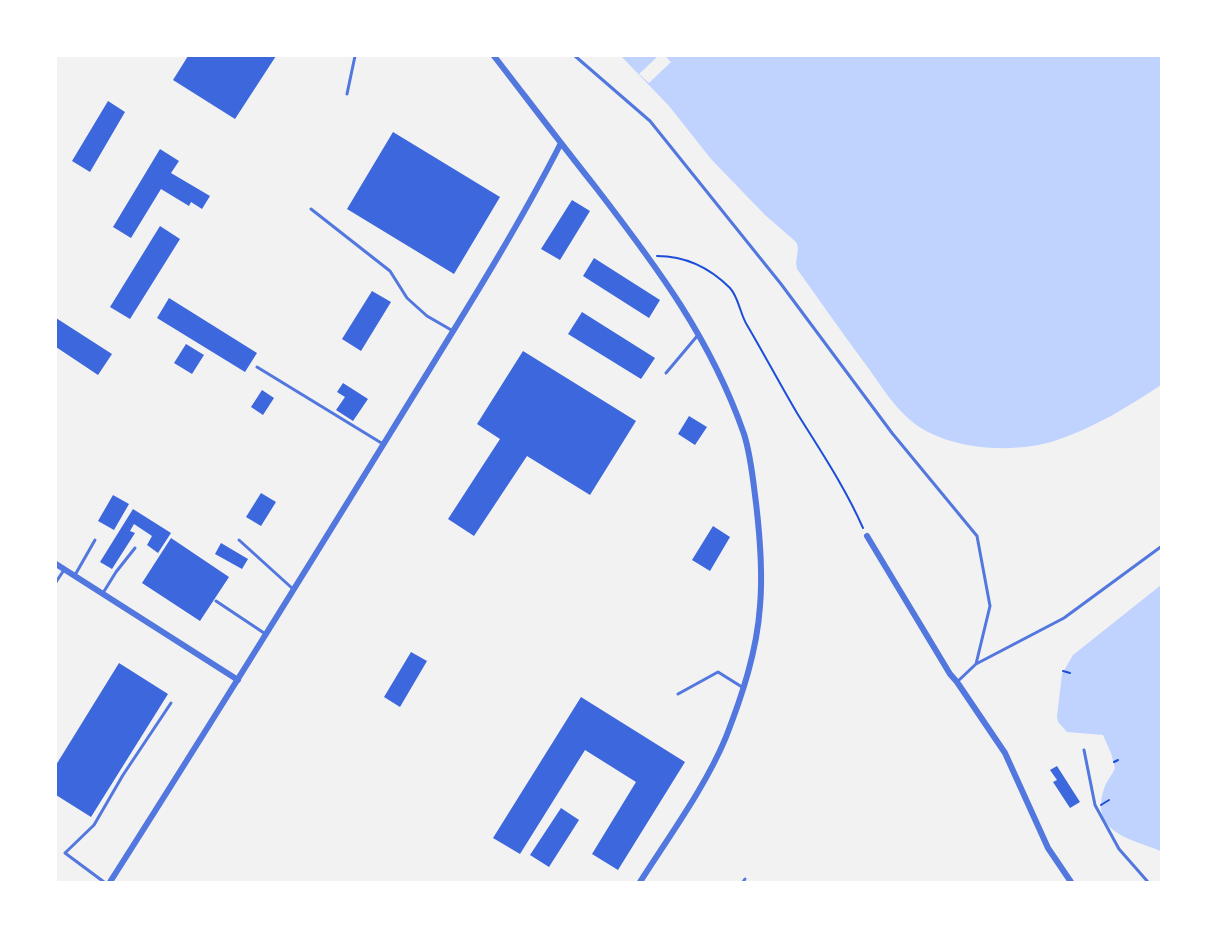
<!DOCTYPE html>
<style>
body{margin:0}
#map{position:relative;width:1217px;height:938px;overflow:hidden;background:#f2f2f2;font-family:"Fira Sans Condensed",sans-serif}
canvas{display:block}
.frame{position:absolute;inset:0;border:57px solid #fff;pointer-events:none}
</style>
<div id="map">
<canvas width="1217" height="938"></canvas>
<div class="frame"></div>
</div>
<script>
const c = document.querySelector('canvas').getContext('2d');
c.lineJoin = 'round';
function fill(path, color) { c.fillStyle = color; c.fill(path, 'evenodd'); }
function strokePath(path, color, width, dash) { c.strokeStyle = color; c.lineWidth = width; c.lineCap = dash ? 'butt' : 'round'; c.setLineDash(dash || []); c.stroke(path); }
fill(new Path2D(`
 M621,56H1161V385C1129,406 1094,428 1057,440C1014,455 943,450 909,419C893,405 881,386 869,369C844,336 821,302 797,269C794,259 801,250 796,242L765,215L711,159L669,106Z
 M1161,585V851C1132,839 1089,833 1104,789C1106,781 1112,776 1115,768L1111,753L1103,735L1067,732L1058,722L1057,716L1062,674L1073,655Z`), '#bfd3fe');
fill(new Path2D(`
 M658,56H665L671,62L649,83L639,74Z`), '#f2f2f2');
fill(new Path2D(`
 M188,56H276L235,119L173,80Z
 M108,101L125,112L90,172L72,161Z
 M393,132L500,197L454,274L347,209Z
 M160,149L179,161L171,173L210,196L202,209L191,202L189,206L161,189L131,238L113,227Z
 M572,200L590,211L560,260L541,249Z
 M160,226L180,239L130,319L110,307Z
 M594,258L660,300L649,318L583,276Z
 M372,291L391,302L361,351L342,339Z
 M169,298L257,353L245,372L157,318Z
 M582,312L655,358L641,379L568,334Z
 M56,318L112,354L98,375L56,347Z
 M186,344L204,355L192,374L174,363Z
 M523,351L636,421L590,495L527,456L474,536L448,519L500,439L477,424Z
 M343,383L368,399L353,421L336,410L345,397L337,392Z
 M262,390L274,398L263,415L251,407Z
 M689,416L707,427L695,445L678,434Z
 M261,493L276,502L261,526L246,517Z
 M113,495L129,504L114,530L98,521Z
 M133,509L171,533L158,553L147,545L152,536L134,524L130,531L135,533L112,569L100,562Z
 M713,526L730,537L710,571L692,560Z
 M171,538L229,577L200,621L142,583Z
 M221,543L248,559L242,569L215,554Z
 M411,652L427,661L400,707L384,697Z
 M119,663L168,694L91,817L56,795V765Z
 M581,697L685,762L618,870L592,854L636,782L585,750L520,854L493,838Z
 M1057,766L1080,802L1070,808L1053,782L1057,780L1050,770Z
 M561,808L579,820L549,867L530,855Z`), '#3d67dc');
strokePath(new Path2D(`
 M657,256C685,256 710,268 730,288C739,298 740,314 747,325C764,354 780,384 797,413C820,450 845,487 863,528
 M1063,671L1070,673
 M1114,762L1118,760
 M1101,805L1109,800`), '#1d4ed8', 2);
strokePath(new Path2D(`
 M575,56L650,121L781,284L892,433L977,536L990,606L976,664
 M347,94L355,56
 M311,209L390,271L407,298L427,316L453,331
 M257,367L383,444
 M666,373L698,335
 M239,540L293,589
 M75,575L95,540
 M56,582L64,570
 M103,593L116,572L135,548
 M216,601L264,633
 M957,682L976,664L1064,618L1162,546
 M678,694L718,672L742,687
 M1084,750L1095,805L1119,849L1148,882
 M104,882L65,853L94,825L123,775L171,703
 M743,882L745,879`), '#5277de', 3);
strokePath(new Path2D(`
 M494,56C528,100 562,145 597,189C657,267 711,339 744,434C751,456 753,480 756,503C760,537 763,572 760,606C757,651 742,696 726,737C706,786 668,838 640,882
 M867,536L950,674L957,682L1005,753L1048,848L1071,882
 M56,564L238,680
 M110,882C205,733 298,583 391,432C449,337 510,243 561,143`), '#5277de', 6);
</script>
